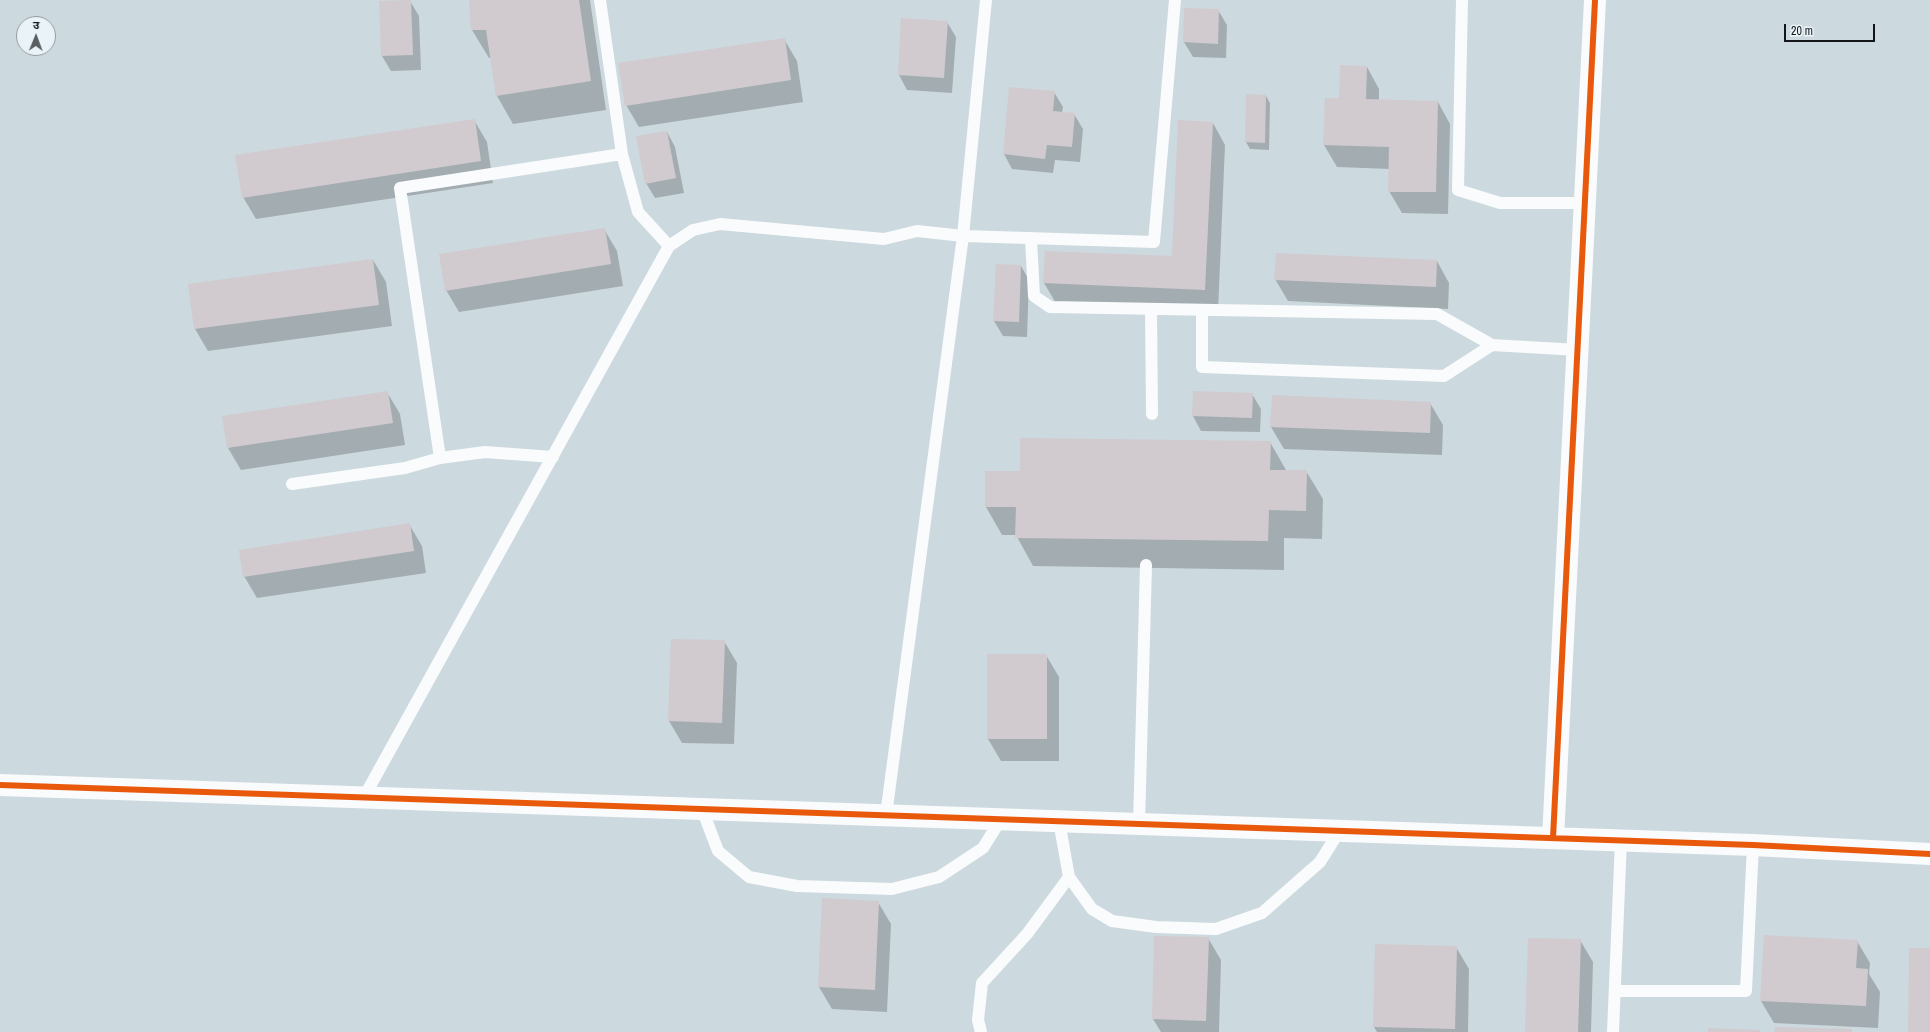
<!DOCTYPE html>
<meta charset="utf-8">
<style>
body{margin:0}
#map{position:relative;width:1930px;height:1032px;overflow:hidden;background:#e0e5e8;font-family:"Archivo Narrow","Noto Sans Devanagari",sans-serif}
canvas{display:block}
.north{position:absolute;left:16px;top:16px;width:40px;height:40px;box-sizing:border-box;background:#eaf4f8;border:1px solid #949b9e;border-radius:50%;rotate:1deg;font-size:11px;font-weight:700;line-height:16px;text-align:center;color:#131618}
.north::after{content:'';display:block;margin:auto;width:14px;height:18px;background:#5b5e61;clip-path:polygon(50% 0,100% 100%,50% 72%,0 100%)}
.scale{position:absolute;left:1784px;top:24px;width:91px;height:18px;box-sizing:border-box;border:2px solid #131618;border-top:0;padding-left:5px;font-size:12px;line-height:14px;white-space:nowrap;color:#131618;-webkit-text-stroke:3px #eaf4f8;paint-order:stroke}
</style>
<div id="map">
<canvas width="1930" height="1032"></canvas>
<div class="north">उ</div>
<div class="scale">20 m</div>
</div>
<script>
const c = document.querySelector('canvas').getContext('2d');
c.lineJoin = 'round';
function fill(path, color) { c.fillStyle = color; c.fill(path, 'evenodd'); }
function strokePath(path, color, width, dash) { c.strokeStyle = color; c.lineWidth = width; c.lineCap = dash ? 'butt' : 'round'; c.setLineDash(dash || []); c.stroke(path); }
fill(new Path2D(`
 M0,0H1930V1032H0ZM24,24H48V48H24Z`), '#ccd9de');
fill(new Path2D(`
 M470,0H590L606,110L513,124L497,96L491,58H489L472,30Z
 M410,1L419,16L421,70L391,71L382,56Z
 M1185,9L1218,10L1227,25L1226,58L1193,57L1184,42Z
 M947,22L956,37L952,93L907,90L899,75Z
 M784,39L797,61L803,102L639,127L626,105Z
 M1367,67L1379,89V101L1438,102L1450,124L1448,214L1402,213L1389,191L1390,169L1337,167L1324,145L1326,99H1340Z
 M1054,92L1063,107L1062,113L1074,114L1083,129L1080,162L1055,160L1053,173L1012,169L1004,154Z
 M1247,95L1266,96L1270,103L1269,150L1250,149L1246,142Z
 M474,120L487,142L493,183L256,219L243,197Z
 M1213,123L1225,145L1218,312L1057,305L1044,283L1173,257Z
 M667,132L675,147L684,193L655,198L646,183Z
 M604,229L617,251L623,286L459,312L446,290Z
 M373,260L386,282L392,326L208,351L195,329Z
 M1437,261L1449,283L1448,309L1288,301L1275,279Z
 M1021,266L1029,280L1027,337L1003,336L994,321Z
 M387,392L400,414L405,445L241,470L228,448Z
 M1252,394L1261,409L1260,432L1201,431L1193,416Z
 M1430,403L1443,425L1442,455L1284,449L1271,427Z
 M1270,442L1286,470L1306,471L1323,499L1322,539L1284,538V570L1033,566L1016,535H1002L986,507L1021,472Z
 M409,524L422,546L426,573L257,598L244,576Z
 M724,641L737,663L734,744L682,743L669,721Z
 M1046,655L1059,677V761H1001L988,739Z
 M823,899L878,902L891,924L887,1012L832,1009L819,987Z
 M1208,938L1221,960L1219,1032H1161L1153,1019Z
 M1580,940L1593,962L1591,1032H1526Z
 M1857,941L1870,963L1869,974L1880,992L1878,1028L1774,1023L1761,1001Z
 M1456,947L1469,969L1468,1032H1377L1374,1027Z`), '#0003');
fill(new Path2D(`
 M407,0H411L413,55L381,56L379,1Z
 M469,0H579L591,81L496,96L486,30H471Z
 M1184,8L1219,9L1218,44L1183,42Z
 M901,18L948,21L944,78L898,75Z
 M785,38L791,80L625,106L618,63Z
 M1340,65L1367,66L1366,99L1438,101L1436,192H1388L1389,147L1323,145L1325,98H1339Z
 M1009,87L1055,91L1053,111L1075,113L1072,147L1047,145L1045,159L1003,154Z
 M1246,94L1266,95L1265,143L1245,142Z
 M475,119L481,161L242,198L235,155Z
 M1178,120L1213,122L1205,290L1043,283L1045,251L1172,256Z
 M667,131L676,178L645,184L636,136Z
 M605,228L611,264L445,291L439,254Z
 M1276,253L1437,260L1436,287L1274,280Z
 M373,259L379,305L194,329L188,284Z
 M996,264L1021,265L1019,322L993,321Z
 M388,391L393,423L227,448L222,416Z
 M1193,391L1253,393L1252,418L1192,416Z
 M1272,395L1431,402L1430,433L1270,427Z
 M1020,438L1271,441L1270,470H1307L1306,511L1269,510L1268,541L1015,538L1016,507H985V471H1020Z
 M410,523L414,551L243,577L239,550Z
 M671,639L725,640L722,723L668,721Z
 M987,654H1047V739H987Z
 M822,898L879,901L875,990L818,987Z
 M1764,935L1858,940L1856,968L1868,969L1866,1006L1760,1001Z
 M1154,936L1209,937L1206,1021L1152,1019Z
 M1528,938L1581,939L1578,1032H1525Z
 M1375,944L1457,946L1455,1029L1373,1027Z
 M1909,948H1930V1032H1908Z
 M1775,1027L1852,1029V1032H1774Z
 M1708,1028L1760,1030V1032H1708Z`), '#d1cbd0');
strokePath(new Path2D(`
 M600,0L622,154L638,212L669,246
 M1462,0L1458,190L1500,203H1585
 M1031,239L1034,296L1050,307L1437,314L1492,345L1578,350
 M1151,309L1152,414
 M1202,310V367L1444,376L1492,345
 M440,458L400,188L622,154
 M292,484L405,468L440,458L485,452L553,457
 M364,797L669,246L693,230L720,224L884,239L917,231L963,236L1154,242L1175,0
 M702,809L718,851L749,877L797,886L892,889L939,877L983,848L1001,819
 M886,815L963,236L986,0
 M1059,821L1069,877L1092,909L1112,921L1156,927L1216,929L1262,913L1320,862L1340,830
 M1139,824L1146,565
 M1615,991H1746L1753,845
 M981,1032L978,1020L982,983L1027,934L1069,877
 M1613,1032L1621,840`), '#fafbfc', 12);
strokePath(new Path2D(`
 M0,785L1753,845L1930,854
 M1553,838L1595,0`), '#fafbfc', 22);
strokePath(new Path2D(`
 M0,785L1753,845L1930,854
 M1553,838L1595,0`), '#e8590c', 6);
</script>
